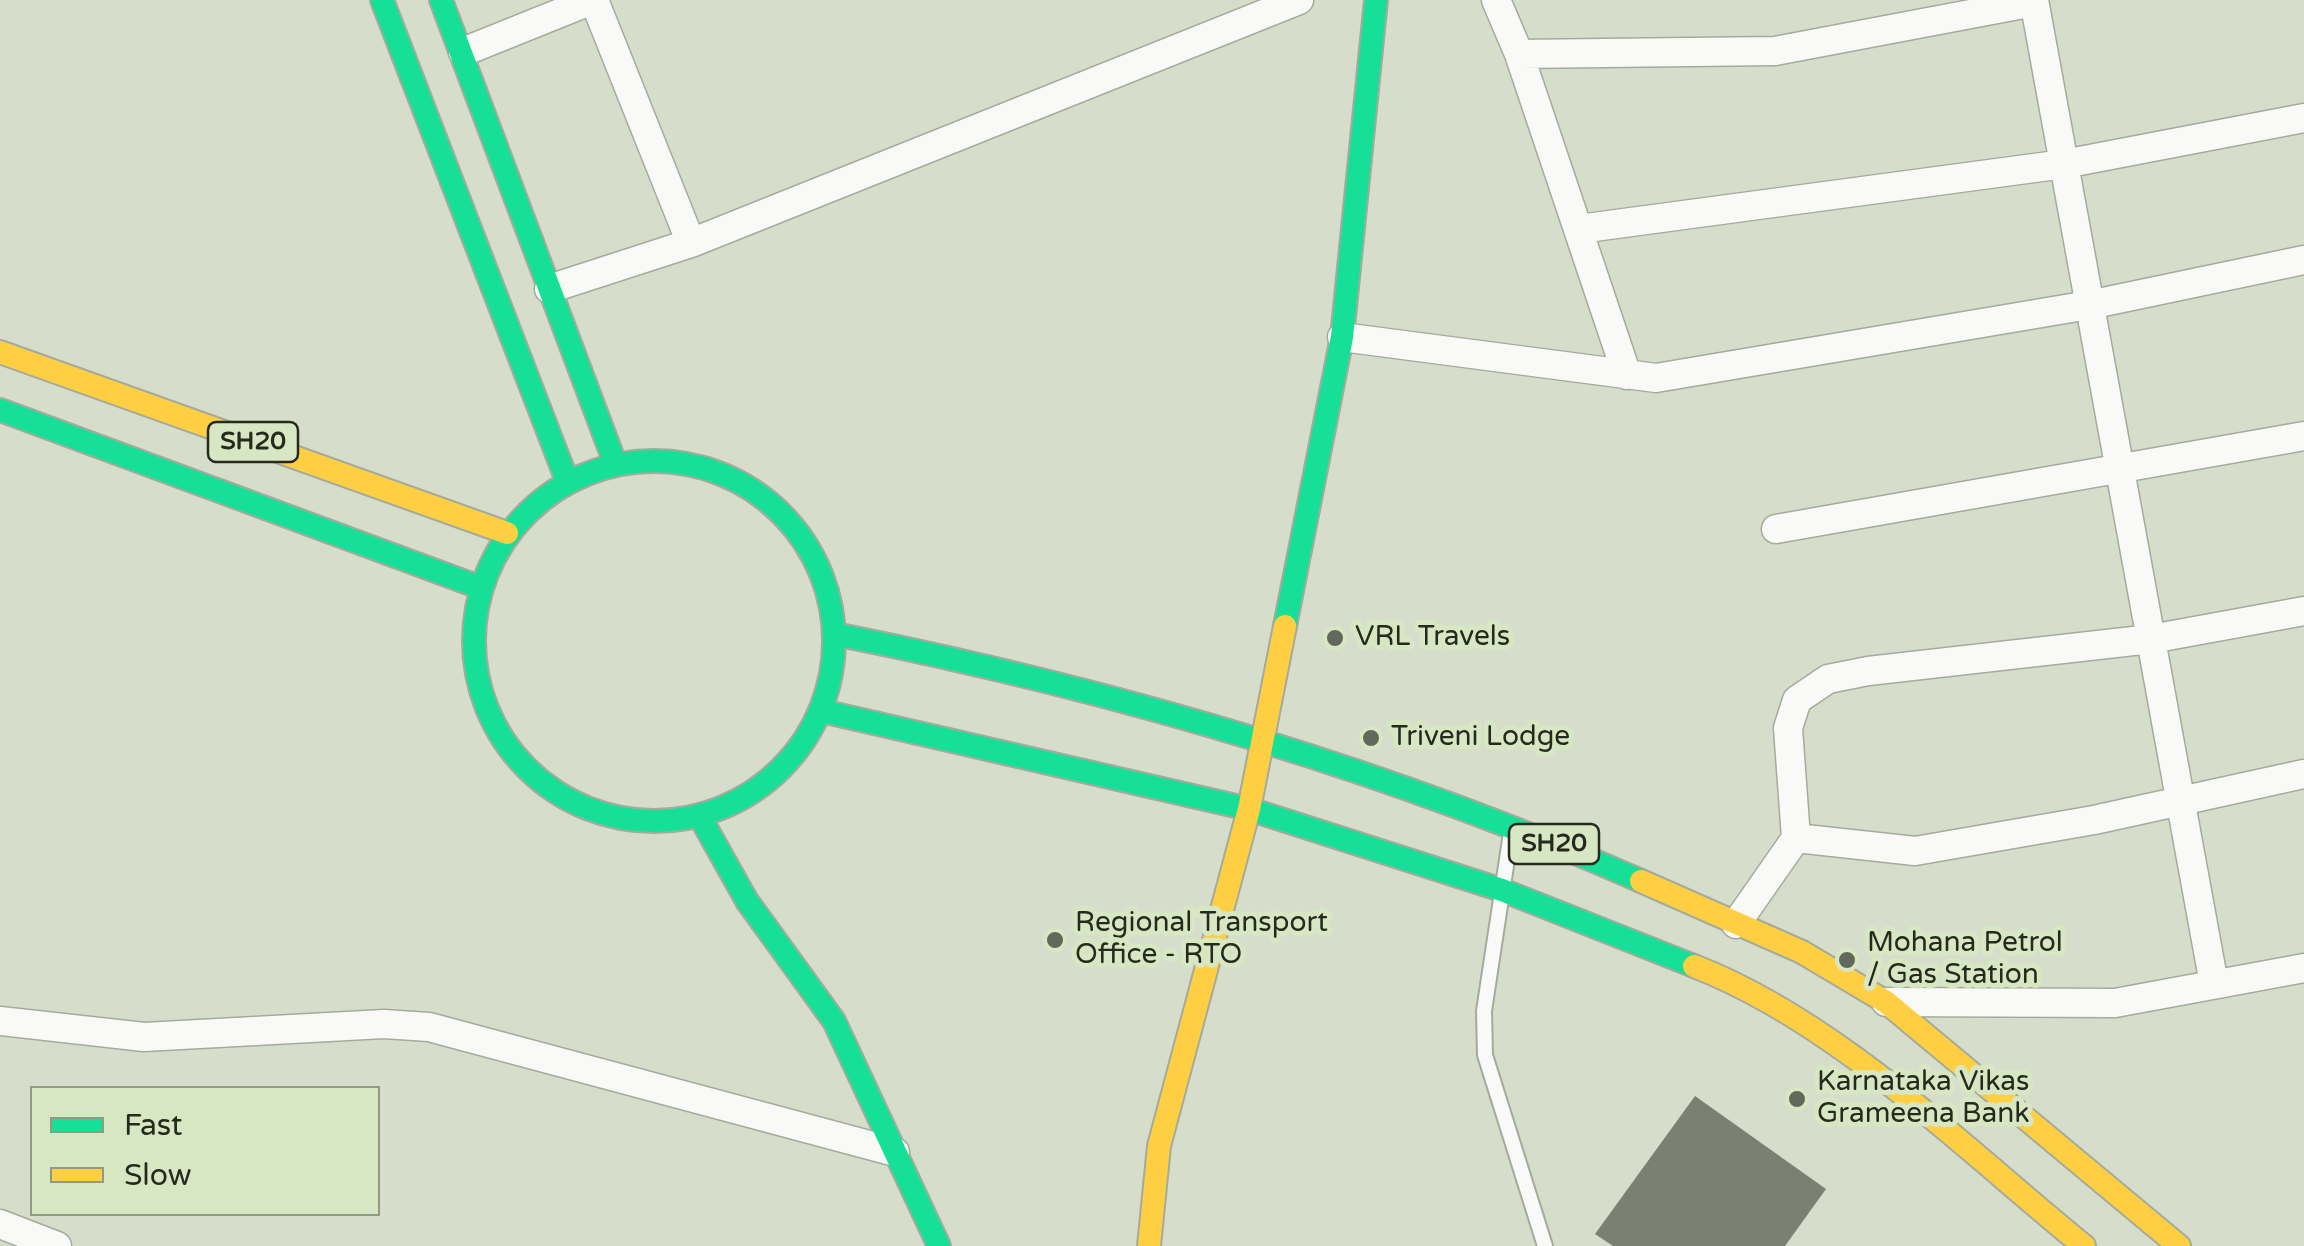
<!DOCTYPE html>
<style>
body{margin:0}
#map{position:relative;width:2304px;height:1246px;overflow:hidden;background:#d6decb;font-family:"Varela Round",sans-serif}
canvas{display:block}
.legend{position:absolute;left:30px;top:1086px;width:350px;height:130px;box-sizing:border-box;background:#d7e6c3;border:2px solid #909b81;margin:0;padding:12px 18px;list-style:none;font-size:30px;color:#252a1d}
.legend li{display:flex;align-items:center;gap:20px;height:50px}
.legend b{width:50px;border:2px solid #909b81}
</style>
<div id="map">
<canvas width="2304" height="1246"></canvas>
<ul class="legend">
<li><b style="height:12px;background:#16e098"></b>Fast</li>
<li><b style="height:12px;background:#ffcf43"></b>Slow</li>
</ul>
</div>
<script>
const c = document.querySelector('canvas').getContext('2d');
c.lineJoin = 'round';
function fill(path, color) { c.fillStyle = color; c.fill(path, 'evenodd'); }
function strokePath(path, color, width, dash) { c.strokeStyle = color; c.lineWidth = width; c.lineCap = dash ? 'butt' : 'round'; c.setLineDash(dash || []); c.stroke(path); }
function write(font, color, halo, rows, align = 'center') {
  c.font = font + ' "Varela Round",sans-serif'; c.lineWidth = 10; c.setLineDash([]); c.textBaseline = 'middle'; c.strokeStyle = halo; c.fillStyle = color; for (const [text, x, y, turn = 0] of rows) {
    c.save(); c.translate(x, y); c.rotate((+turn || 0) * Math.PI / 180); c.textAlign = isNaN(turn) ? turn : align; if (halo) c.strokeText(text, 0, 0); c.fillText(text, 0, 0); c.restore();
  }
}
fill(new Path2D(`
 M1695,1096L1826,1189L1785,1246H1613L1595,1234Z`), '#7b8172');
const lane = new Path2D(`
 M1511,833L1484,1011L1485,1055L1545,1246`);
const street = new Path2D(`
 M594,0L691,243
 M1496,0L1519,54L1627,375
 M2034,0L2214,984
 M463,52L592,0
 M1519,54L1775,51L2034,2
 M1579,229L2064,164L2304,118
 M549,289L691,243L1299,0
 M1342,337L1656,378L2089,305L2304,260
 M1776,529L2304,436
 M1796,838L1915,851L2094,820L2304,774
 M1736,924L1796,838L1788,728L1797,700L1828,679L1868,671L2151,639L2304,611
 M1886,1002L2115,1003L2304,968
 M0,1021L144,1037L384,1024L429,1027L895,1152
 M0,1224L57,1246`);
const fast = new Path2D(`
 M382,0L568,483
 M441,0L615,463
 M0,410L479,587
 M474 641a180 180 0 1 1 360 0a180 180 0 1 1-360 0Z
 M1285,626L1342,337L1376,0
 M835,634C1110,689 1384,768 1641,881
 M822,711L1249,809L1502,890L1694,966
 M700,817L747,901L834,1021L939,1246`);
const slow = new Path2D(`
 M0,352L507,533
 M1641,881L1802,952L1886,1002L2179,1246
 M1694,966C1836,1021 1966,1150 2084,1246
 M1149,1246L1159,1146L1249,809L1285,626`);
strokePath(lane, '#a4ab9c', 18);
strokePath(street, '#a4ab9c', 31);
strokePath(fast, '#a4ab9c', 26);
strokePath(slow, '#a4ab9c', 26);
strokePath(lane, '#f9faf7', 14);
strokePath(street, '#f9faf7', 28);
strokePath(fast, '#16e098', 22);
strokePath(slow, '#ffcf43', 22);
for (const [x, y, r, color] of [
 [1335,638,10,"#63695a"],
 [1371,738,10,"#63695a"],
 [1055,940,10,"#63695a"],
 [1847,960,10,"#63695a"],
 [1797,1099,10,"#63695a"]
]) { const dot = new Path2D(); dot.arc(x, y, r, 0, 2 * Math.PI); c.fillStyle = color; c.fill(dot); strokePath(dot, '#d7e6c3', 4); }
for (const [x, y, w] of [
 [253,442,90],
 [1554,844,90]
]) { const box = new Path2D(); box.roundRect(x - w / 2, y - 20, w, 40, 8); c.fillStyle = '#d7e6c3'; c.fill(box); strokePath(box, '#252a1d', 2.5); }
write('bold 25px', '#252a1d', null, [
 ["SH20",253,442],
 ["SH20",1554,844]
]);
write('28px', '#252a1d', '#d7e6c3', [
 ["VRL Travels",1355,638],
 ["Triveni Lodge",1391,738],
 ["Regional Transport",1075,924],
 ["Office - RTO",1075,956],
 ["Mohana Petrol",1867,944],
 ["/ Gas Station",1867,976],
 ["Karnataka Vikas",1817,1083],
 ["Grameena Bank",1817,1115]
], 'left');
</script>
